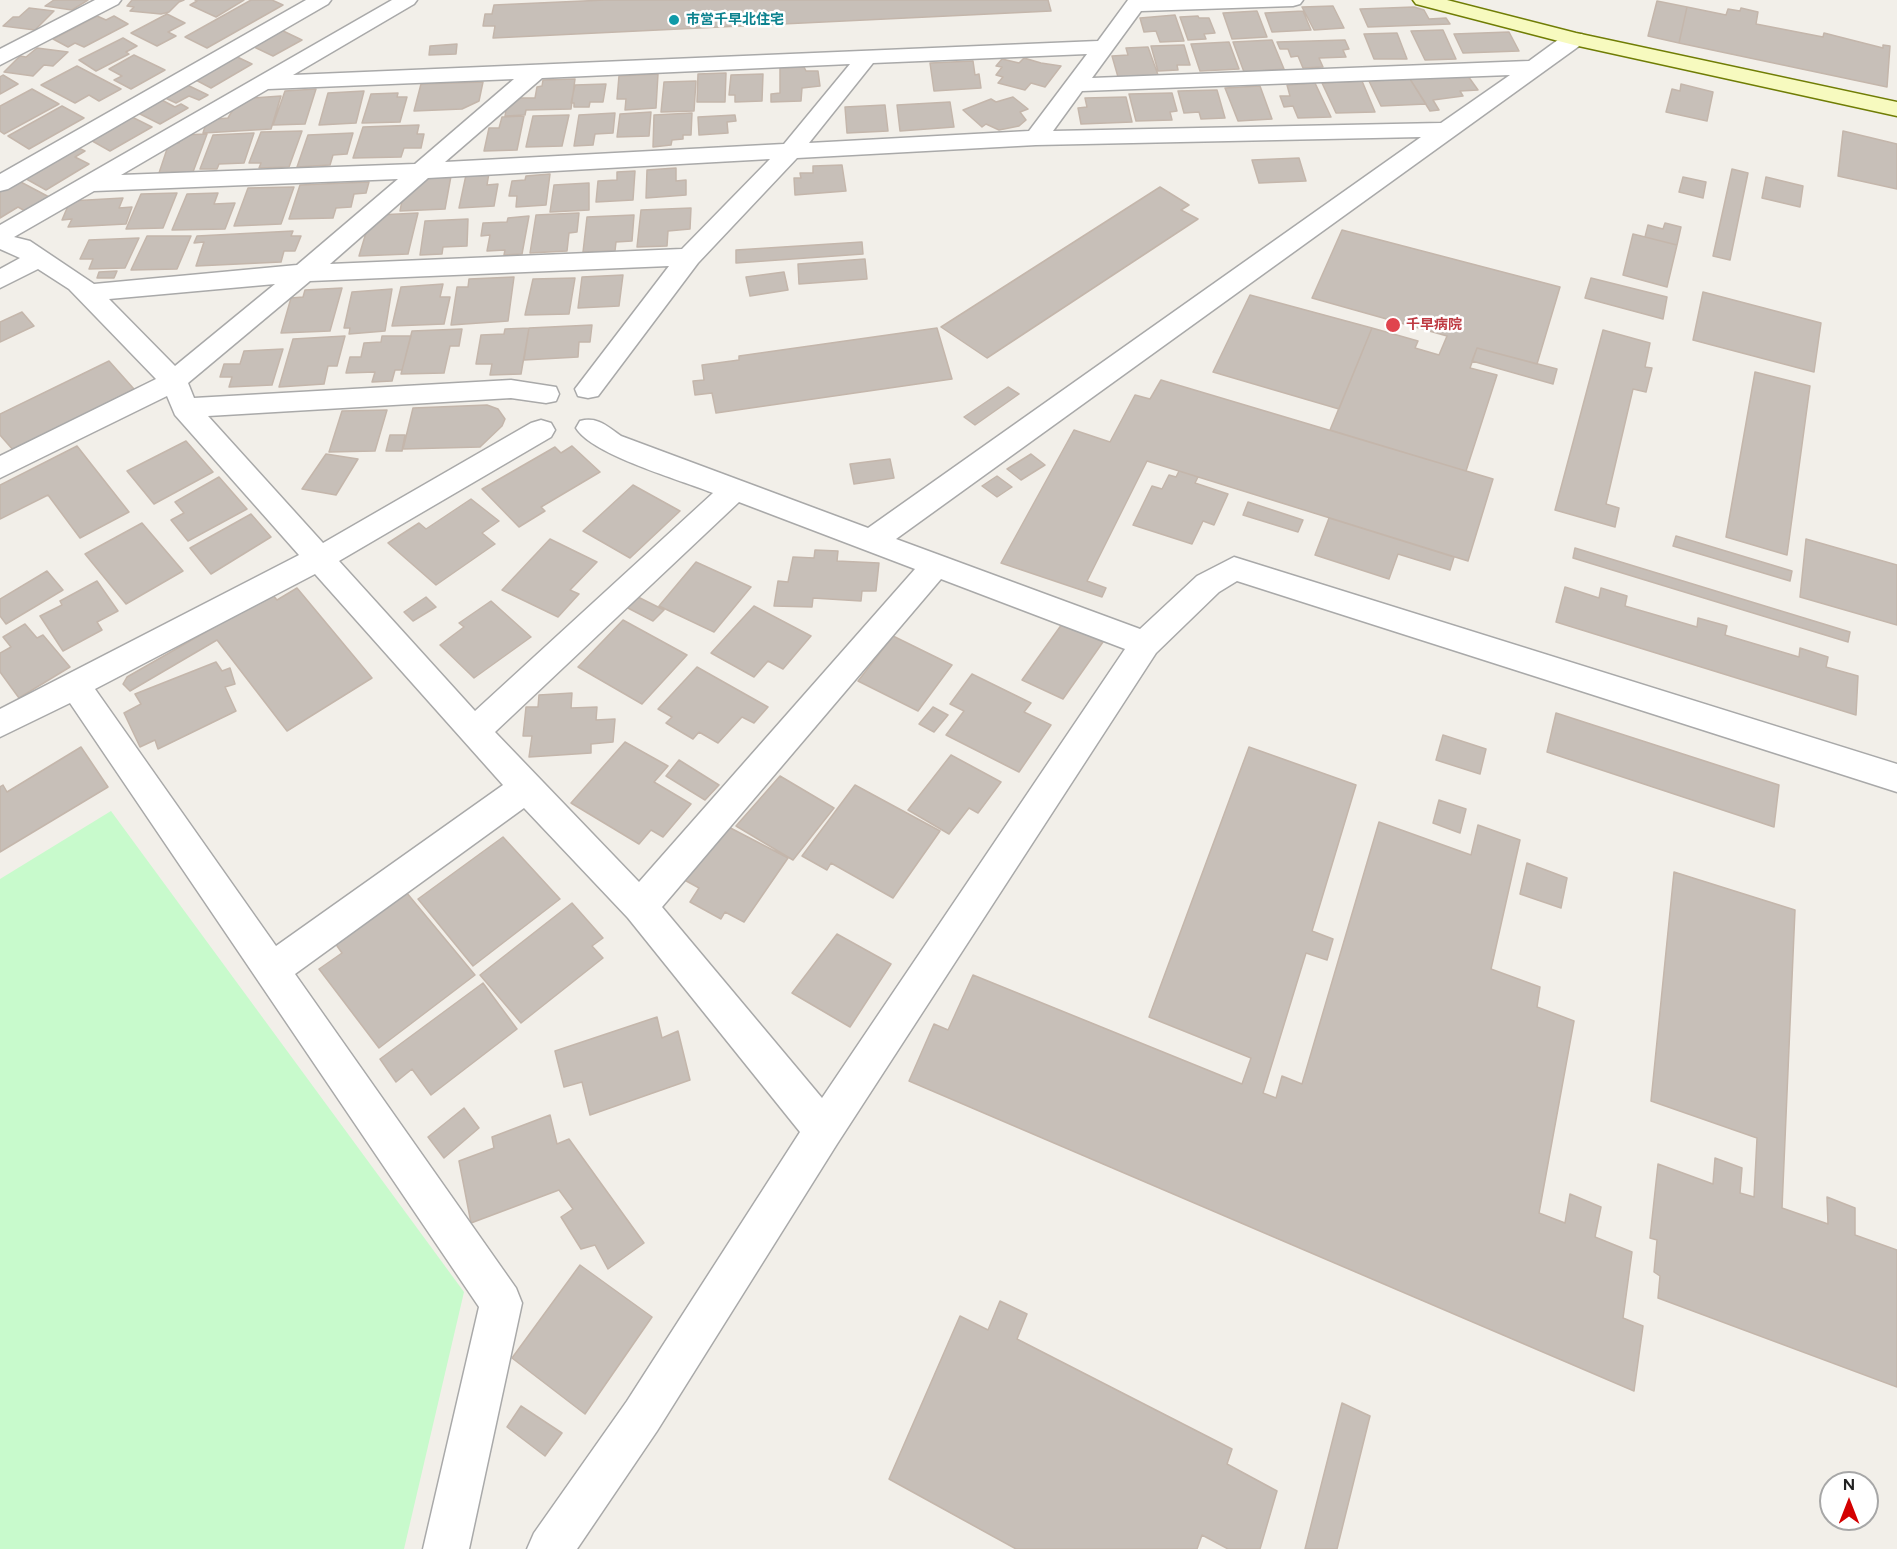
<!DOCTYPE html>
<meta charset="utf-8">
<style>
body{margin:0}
#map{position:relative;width:1897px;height:1549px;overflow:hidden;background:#f2efe9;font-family:Figtree,sans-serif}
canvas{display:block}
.north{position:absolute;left:1819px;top:1471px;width:60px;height:60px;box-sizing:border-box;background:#fff;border:2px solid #a7a7a7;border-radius:50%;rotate:0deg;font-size:16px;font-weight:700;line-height:24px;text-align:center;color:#222}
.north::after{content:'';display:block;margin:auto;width:21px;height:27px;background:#d40000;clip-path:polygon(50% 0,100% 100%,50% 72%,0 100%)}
</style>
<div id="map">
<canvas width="1897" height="1549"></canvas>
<div class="north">N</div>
</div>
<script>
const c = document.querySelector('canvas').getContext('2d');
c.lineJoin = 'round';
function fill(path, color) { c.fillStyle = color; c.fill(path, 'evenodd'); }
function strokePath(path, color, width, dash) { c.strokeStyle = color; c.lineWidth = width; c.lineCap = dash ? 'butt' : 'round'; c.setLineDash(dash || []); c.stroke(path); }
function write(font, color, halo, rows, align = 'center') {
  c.font = font + ' Figtree,"Noto Sans JP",sans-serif'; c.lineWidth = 5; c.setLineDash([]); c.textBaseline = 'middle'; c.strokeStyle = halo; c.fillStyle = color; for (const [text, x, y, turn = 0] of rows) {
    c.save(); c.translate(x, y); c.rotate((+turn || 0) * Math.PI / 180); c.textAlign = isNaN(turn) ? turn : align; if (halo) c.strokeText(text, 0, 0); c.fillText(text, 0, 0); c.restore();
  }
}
fill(new Path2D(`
 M111,811L464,1292L404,1549H0V879Z`), '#c8facc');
const building = new Path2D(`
 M54,0H88L72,10L45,6Z
 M132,0H184L179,2L169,12L161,14L130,11L134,7L127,6Z
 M195,0H244L216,17L190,5L197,1Z
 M251,0H272L283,5L207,48L185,37Z
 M605,0H1048L1051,11L493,38L495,26H483L485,14H492L494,5Z
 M1657,1L1687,7L1679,43L1648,36Z
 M1333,6L1344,28L1314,30L1302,7Z
 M1414,7L1424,10L1429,19L1446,18L1450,24L1368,27L1360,9Z
 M1687,7L1726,15L1728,9L1740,11L1741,8L1758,12L1756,24L1823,37L1824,33L1883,48V45L1890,46L1887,87L1679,43Z
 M29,8L54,11L35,30L3,26L13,17H19Z
 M1257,11L1267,37L1232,39L1223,13Z
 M1303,11L1311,30L1272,32L1265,13Z
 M167,14L185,23L168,32L176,36L157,46L131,33Z
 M1175,15L1184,41L1160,42L1156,31L1144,32L1140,18Z
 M97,16L106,20L114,16L128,24L84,47L75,43L68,47L53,39Z
 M1198,16L1199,18H1209L1215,33L1204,34L1206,39L1188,40L1180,17Z
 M279,29L302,40L273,56L250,45Z
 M1443,30L1456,59L1425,60L1411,31Z
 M1509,32L1519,51L1463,53L1454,34Z
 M1397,33L1407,59H1374L1364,34Z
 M123,38L137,46L126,52L129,54L96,71L79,60Z
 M1272,40L1284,69L1244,72L1233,42Z
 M1345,40L1349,49L1343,50L1346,57L1319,58L1323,67L1303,68L1298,56L1291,57L1288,49H1280L1277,42Z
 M1229,42L1239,69L1200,71L1191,44Z
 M457,44L456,54L429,55L430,46Z
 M1184,45L1190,65H1177L1178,70L1158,71L1151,46Z
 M1148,47L1158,75L1118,77L1112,56L1128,55L1126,48Z
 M37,48L68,52L53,66L44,65L33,76L4,72L20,56L26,57Z
 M134,55L165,70L131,89L114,80L122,76L109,69Z
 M233,55L252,64L211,88L192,78Z
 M1024,58L1041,63L1061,66L1045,87L1031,83L1025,90L998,83L1003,77L996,75L1002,67L996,66L1002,59L1019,63Z
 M973,61L975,75L979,74L981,88L934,91L930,63Z
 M77,66L121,89L99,101L89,95L75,103L41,85Z
 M804,67L806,71H818L820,86L802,88L801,101L771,102V94L780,93V68Z
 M726,73L725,102H697L698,74Z
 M658,74L656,108L625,110L626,99H617L619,76Z
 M763,74L762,101L735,102V95H729L731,75Z
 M3,75L18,84L0,94V77Z
 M1468,76L1478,90L1460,91L1463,96L1433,100L1439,110L1430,111L1410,79Z
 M575,79L571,109L526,110L525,115L505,116L506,110L520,98H535L537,87L542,86L543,80Z
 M1410,79L1426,104L1381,106L1369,81Z
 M696,81L694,111L661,112L664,82Z
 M1362,81L1375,112L1336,113L1322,83Z
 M483,82L479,101L462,109L414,111L421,84Z
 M183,83L208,95L199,100L189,96L176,103L161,96Z
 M1315,83L1331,117L1298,118L1293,106L1284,107L1280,96H1290L1287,85Z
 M606,84L603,102H590L589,107H574V103H571L575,85Z
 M1681,84L1713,92L1707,121L1666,112L1672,89L1680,91Z
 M1260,86L1272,119L1238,121L1225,88Z
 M32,89L59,104L4,134L0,131V106Z
 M316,89L305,124L273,125L285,91Z
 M1217,90L1225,118L1201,119L1199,112L1184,113L1178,91Z
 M364,91L356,123L319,125L328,93Z
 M398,93L397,97H407L400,122L362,123L371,94Z
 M1172,93L1177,111L1170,112L1172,120L1136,121L1129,94Z
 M281,96L271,129L203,133L207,120L228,118L239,99Z
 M1013,97L1028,109L1020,112L1026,120L1019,126L999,130L986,124L982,127L963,110L991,99L996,102Z
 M1126,97L1132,122L1081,124L1078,108L1087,107L1085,98Z
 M158,98L175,107L181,104L188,108L160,124L134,111Z
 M950,102L954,127L900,131L897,105Z
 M885,105L888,131L847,133L845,107Z
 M62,106L84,118L29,149L8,136Z
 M651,112L649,136L617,137L620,114Z
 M615,113L613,133L595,134L593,145L574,146L579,115Z
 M692,113L691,135H683V139L672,140L671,145L653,147L654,115Z
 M128,115L152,127L110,151L87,138Z
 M569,115L562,146L526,147L533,116Z
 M735,115L736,121L727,122L728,133L699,135L698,117Z
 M524,116L517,150L484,151L489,128H499L502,117Z
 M419,125L417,134H424L421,148H404L401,157L353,158L363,127Z
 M302,131L289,167L259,168L261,163H249L261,132Z
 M1843,131L1897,144V189L1838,176Z
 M254,133L244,163L219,164L217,169H200L213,135Z
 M353,133L347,154L333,155L330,165L297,167L308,135Z
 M207,134L193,172L159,173L169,143H179L182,135Z
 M74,146L85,151L75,157L89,164L46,190L21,176Z
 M1299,158L1306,181L1259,183L1252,160Z
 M842,165L846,191L795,195L794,178H801L800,173H813V166Z
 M676,168V181L686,180V195L646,198L647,170Z
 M1732,169L1748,173L1730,260L1713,256Z
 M635,171L633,200L596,202L598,181L617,180V172Z
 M489,173L487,185L498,184L494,206L459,208L466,175Z
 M550,174L546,205L516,207L517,196H509L512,181L525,180L526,176Z
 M451,176L445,209L400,211L404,191L419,178Z
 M1683,177L1706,182L1703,198L1679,192Z
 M1766,177L1803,186L1800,207L1762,198Z
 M17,180L51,198L27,212L18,207L0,218V190Z
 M369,182L366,193L354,194L351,207L336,208L333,218L289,219L300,185Z
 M589,183V210L550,212L554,185Z
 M294,187L281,224L234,226L248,188Z
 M1160,187L1189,205L1181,210L1198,219L987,358L941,327Z
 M177,193L163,228L126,229L141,194Z
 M218,193L214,204L235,203L225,229L172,230L187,194Z
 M123,198L119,208L132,207L126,224L68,227L72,219L62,220L70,201Z
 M691,208L690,229L668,231L667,246L637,247L641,210Z
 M418,213L408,254L359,256L368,226H374L378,215Z
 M579,213L577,232L569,233L567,251L530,253L536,215Z
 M634,215L632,241L616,242L615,251L583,252L587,217Z
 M529,216L522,254L504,255L505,250L487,251L490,235L481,236L483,223L507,222L508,218Z
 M468,219L467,246L443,247L442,254L420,255L425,221Z
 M1665,223L1681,227L1677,245L1645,237L1648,225L1663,229Z
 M1342,230L1560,287L1537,364L1477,348L1470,368L1497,375L1466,471L1330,430L1372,328L1418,341L1415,348L1439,355L1447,336L1312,298Z
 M293,231L291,236H301L295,251H284L281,262L196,266L204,242L194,243L197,236Z
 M1633,234L1677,245L1667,287L1623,275Z
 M147,236H191L177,269L131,270Z
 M139,238L125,268L89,269L93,259H80L89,240Z
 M862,242L863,254L736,263V250Z
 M865,259L867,279L799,284L798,264Z
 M117,271L114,278H97L99,272Z
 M784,272L788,290L750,296L746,277Z
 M623,275L619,306L578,308L582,277Z
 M514,277L508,321L451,325L457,287H468L469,279Z
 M575,278L569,314L525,315L533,279Z
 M1591,278L1667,297L1663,319L1585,298Z
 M443,284L440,297H450L444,324L392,326L401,287Z
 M342,288L330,331L281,333L291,298L303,297L305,290Z
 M392,289L385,331L349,334L350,328H344L352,292Z
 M1703,292L1821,323L1814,372L1693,340Z
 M1250,295L1372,328L1339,409L1213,372Z
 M22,312L34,326L0,342V322Z
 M592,325L590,342H579L578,357L524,360L529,328Z
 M529,328L521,374L490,375L492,364H476L481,335L504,334L505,329Z
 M937,328L952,379L716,413L712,393L695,395L693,381L704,380L702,365L739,360V356Z
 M462,329L459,346H450L444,373L401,374L412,331Z
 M1603,330L1650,343L1645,367L1652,368L1646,392L1633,389L1606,504L1619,508L1615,527L1555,510Z
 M345,336L337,366H328L324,384L279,387L293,339Z
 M382,336H411L402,370H395L392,381L372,382L375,372L346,373L350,357H361L364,343L381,342Z
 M1477,348L1557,369L1553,384L1472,361Z
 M283,349L272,385L229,387L232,377H220L224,364H240L244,351Z
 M109,361L134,389L14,451L0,435V414Z
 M1755,372L1810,386L1787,555L1726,537Z
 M1161,380L1493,479L1468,561L1147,461L1087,581L1106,588L1102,597L1001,563L1074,430L1110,442L1135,395L1150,399Z
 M1008,387L1019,394L975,425L964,417Z
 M487,405L498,409L505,419L502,426L480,447L403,449L413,408Z
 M387,410L375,451L329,452L342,411Z
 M390,435H405L402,451H386Z
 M186,441L213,472L154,504L127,471Z
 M77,446L129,512L80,538L48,495L0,519V485Z
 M572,446L600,472L541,507L545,511L519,527L482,489L555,447L561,453Z
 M326,454L358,459L336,495L302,489Z
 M1031,454L1045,465L1021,480L1007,469Z
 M890,459L894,478L854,484L850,464Z
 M1179,471L1198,477L1195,483L1228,494L1214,525L1203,521L1192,544L1133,525L1152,486L1162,489L1169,475L1176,477Z
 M997,476L1012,487L997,497L982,486Z
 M219,477L247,509L188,541L171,520L184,513L175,502Z
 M633,485L680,511L630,558L583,531Z
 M471,499L499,521L482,533L495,544L436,585L388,543L419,523L426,529Z
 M1248,502L1303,520L1298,532L1243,515Z
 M251,514L271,537L211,574L190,548Z
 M1329,518L1454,557L1450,570L1398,554L1389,579L1315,555Z
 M142,523L183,571L126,604L85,554Z
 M1676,536L1792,571L1790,581L1673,546Z
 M550,539L597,562L570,590L579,594L558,617L502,590Z
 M1806,539L1897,565V625L1800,597Z
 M1575,548L1850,632L1848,642L1573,558Z
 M815,550L838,551L837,561L879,563L876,591H862L861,601L813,598L812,607L774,606L778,581L788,582L793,557L814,558Z
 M696,562L751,587L714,632L659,606Z
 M47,571L63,590L6,624L0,616V599Z
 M97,581L118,611L97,622L102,630L63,651L40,616L62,605L60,601Z
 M1565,587L1599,598L1601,588L1627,596L1625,606L1697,627L1698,618L1727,626L1725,635L1799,657L1800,648L1828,657L1826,667L1858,676L1856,715L1556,622Z
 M297,588L372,678L287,731L217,640L130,691L123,684L127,677L272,594L277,600Z
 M634,595L664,610L653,621L624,606Z
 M426,597L436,607L413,621L404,612Z
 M491,601L531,637L474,678L440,645L464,627L459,623Z
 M754,606L811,636L783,669L768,661L754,677L711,653Z
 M623,620L687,655L642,704L578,667Z
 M25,624L37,638L43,635L70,667L19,698L0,672V653L11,647L3,637Z
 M1062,624L1103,642L1063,699L1022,680Z
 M893,636L952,665L918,711L858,681Z
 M216,662L222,671L230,668L235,684L225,687L236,711L158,749L155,740L140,747L124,713L141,704L135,694Z
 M697,667L768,707L754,723L742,717L718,743L699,732L693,739L666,723L672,717L658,709Z
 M972,674L1031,703L1024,712L1051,725L1019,772L946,735L964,711L950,704Z
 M572,693L571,708L597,707L596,720L615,719L613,742L591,744V753L529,757L532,736H523L526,707H538L539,695Z
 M933,707L948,715L934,732L919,724Z
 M1556,713L1779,785L1774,827L1547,752Z
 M1443,735L1486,749L1480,774L1436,760Z
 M625,742L668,766L654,782L691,804L663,837L651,830L639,844L571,803Z
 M81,747L108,787L0,852V787L3,785L7,792Z
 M1249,747L1356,785L1312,931L1333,939L1327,960L1306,953L1263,1093L1276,1098L1282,1076L1302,1084L1379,822L1471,855L1478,825L1520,840L1491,969L1540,987L1537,1007L1574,1021L1539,1213L1565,1223L1570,1194L1601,1207L1595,1237L1632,1252L1623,1318L1643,1326L1634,1391L909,1081L934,1024L948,1030L973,975L1242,1084L1251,1058L1149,1017Z
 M951,755L1001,782L978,813L969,808L949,834L908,810Z
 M679,760L719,785L705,800L666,776Z
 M780,776L834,808L793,860L736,826Z
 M855,785L940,831L893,898L831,863L827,870L802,856Z
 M1439,800L1466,809L1460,833L1433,823Z
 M719,822L788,858L744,922L725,912L721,919L690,902L699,888L679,877Z
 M503,837L560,899L473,966L418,899Z
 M1527,863L1567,878L1561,908L1520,894Z
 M1674,872L1795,910L1782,1208L1828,1224L1827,1197L1855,1208V1235L1897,1250V1387L1658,1298L1660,1276L1654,1272L1657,1240L1650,1238L1658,1164L1713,1184L1715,1158L1742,1168L1740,1193L1754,1197L1757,1138L1651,1101Z
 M406,892L475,975L379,1048L319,969L342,953L335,943Z
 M572,903L603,938L592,946L603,958L521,1023L480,975Z
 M837,934L891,964L850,1027L792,993Z
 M483,983L517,1029L431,1095L412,1069L396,1082L380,1059Z
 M657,1017L662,1038L678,1031L690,1080L590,1115L582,1082L564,1087L555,1051Z
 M464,1108L479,1128L444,1158L428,1137Z
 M550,1115L557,1144L569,1139L644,1243L608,1269L595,1245L581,1249L561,1217L573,1209L559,1190L471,1223L459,1161L494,1148L492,1137Z
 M580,1265L652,1317L585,1414L512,1358Z
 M1000,1301L1027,1314L1017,1339L1232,1449L1227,1464L1277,1491L1260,1549H1228L1202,1535L1197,1549H1016L889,1479L960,1316L988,1330Z
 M1342,1403L1370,1416L1337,1549H1305Z
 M521,1406L562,1433L545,1456L507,1427Z`);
fill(building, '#c7bfb8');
strokePath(building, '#c4b6ab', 1.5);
const street = new Path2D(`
 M95,0H121L118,4L0,65V49Z
 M306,0H331L328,4L8,189L0,191V174Z
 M392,0H417L414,4L293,75L1098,41L1128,0H1303L1300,4L1293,6L1141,11L1092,78L1529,61L1566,34H1582L1585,39L1582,44L896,539L1140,629L1197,576L1234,557L1897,764V792L1237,581L1219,592L1156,653L837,1144L657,1431L577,1549H527L534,1533L627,1401L800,1132L628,918L524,808L295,974L516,1288L522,1303L469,1549H423L479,1307L70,703L0,737V709L299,555L175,415L167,396L0,478V456L156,379L69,289L38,269L0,288V269L20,258L0,249V225ZM1087,54L1029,131L809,143L873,63ZM850,64L784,144L445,162L542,78ZM1510,75L1441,123L1053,131L1082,91ZM514,79L415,164L121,175L268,89ZM1421,137L868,528L621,436C607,426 597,416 580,421L576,428C592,455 681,480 713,493L475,711L339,561L551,437L555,430L551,423L541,420L531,423L323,543L208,416L511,398L546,403L556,401L559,394L556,387L511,380L194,398L188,383L310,281L669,266L575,389L578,396L588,398L598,396L698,263L797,158L1036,145ZM770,159L682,249L330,264L428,178ZM398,179L297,265L94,284L30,241L14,237L94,191ZM275,284L175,366L109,299ZM739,502L915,569L639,882L495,732ZM315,574L503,785L276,946L95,689ZM941,579L1125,649L822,1098L662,907Z`);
const secondary = new Path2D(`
 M1413,0H1447L1576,33L1897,102V116L1574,45L1416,4Z`);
strokePath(street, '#a9a9a9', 3);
strokePath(secondary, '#707d05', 3);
fill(street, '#fff');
fill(secondary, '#f7fabf');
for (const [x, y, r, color] of [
 [674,20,6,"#0f9aa8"],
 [1393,325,8,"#e0444e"]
]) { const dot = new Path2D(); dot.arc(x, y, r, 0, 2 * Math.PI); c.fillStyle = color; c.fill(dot); strokePath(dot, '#fff', 2); }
write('bold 14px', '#0d838f', '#fff', [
 ["市営千早北住宅",686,20]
], 'left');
write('bold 14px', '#be3a42', '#fff', [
 ["千早病院",1406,325]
], 'left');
</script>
